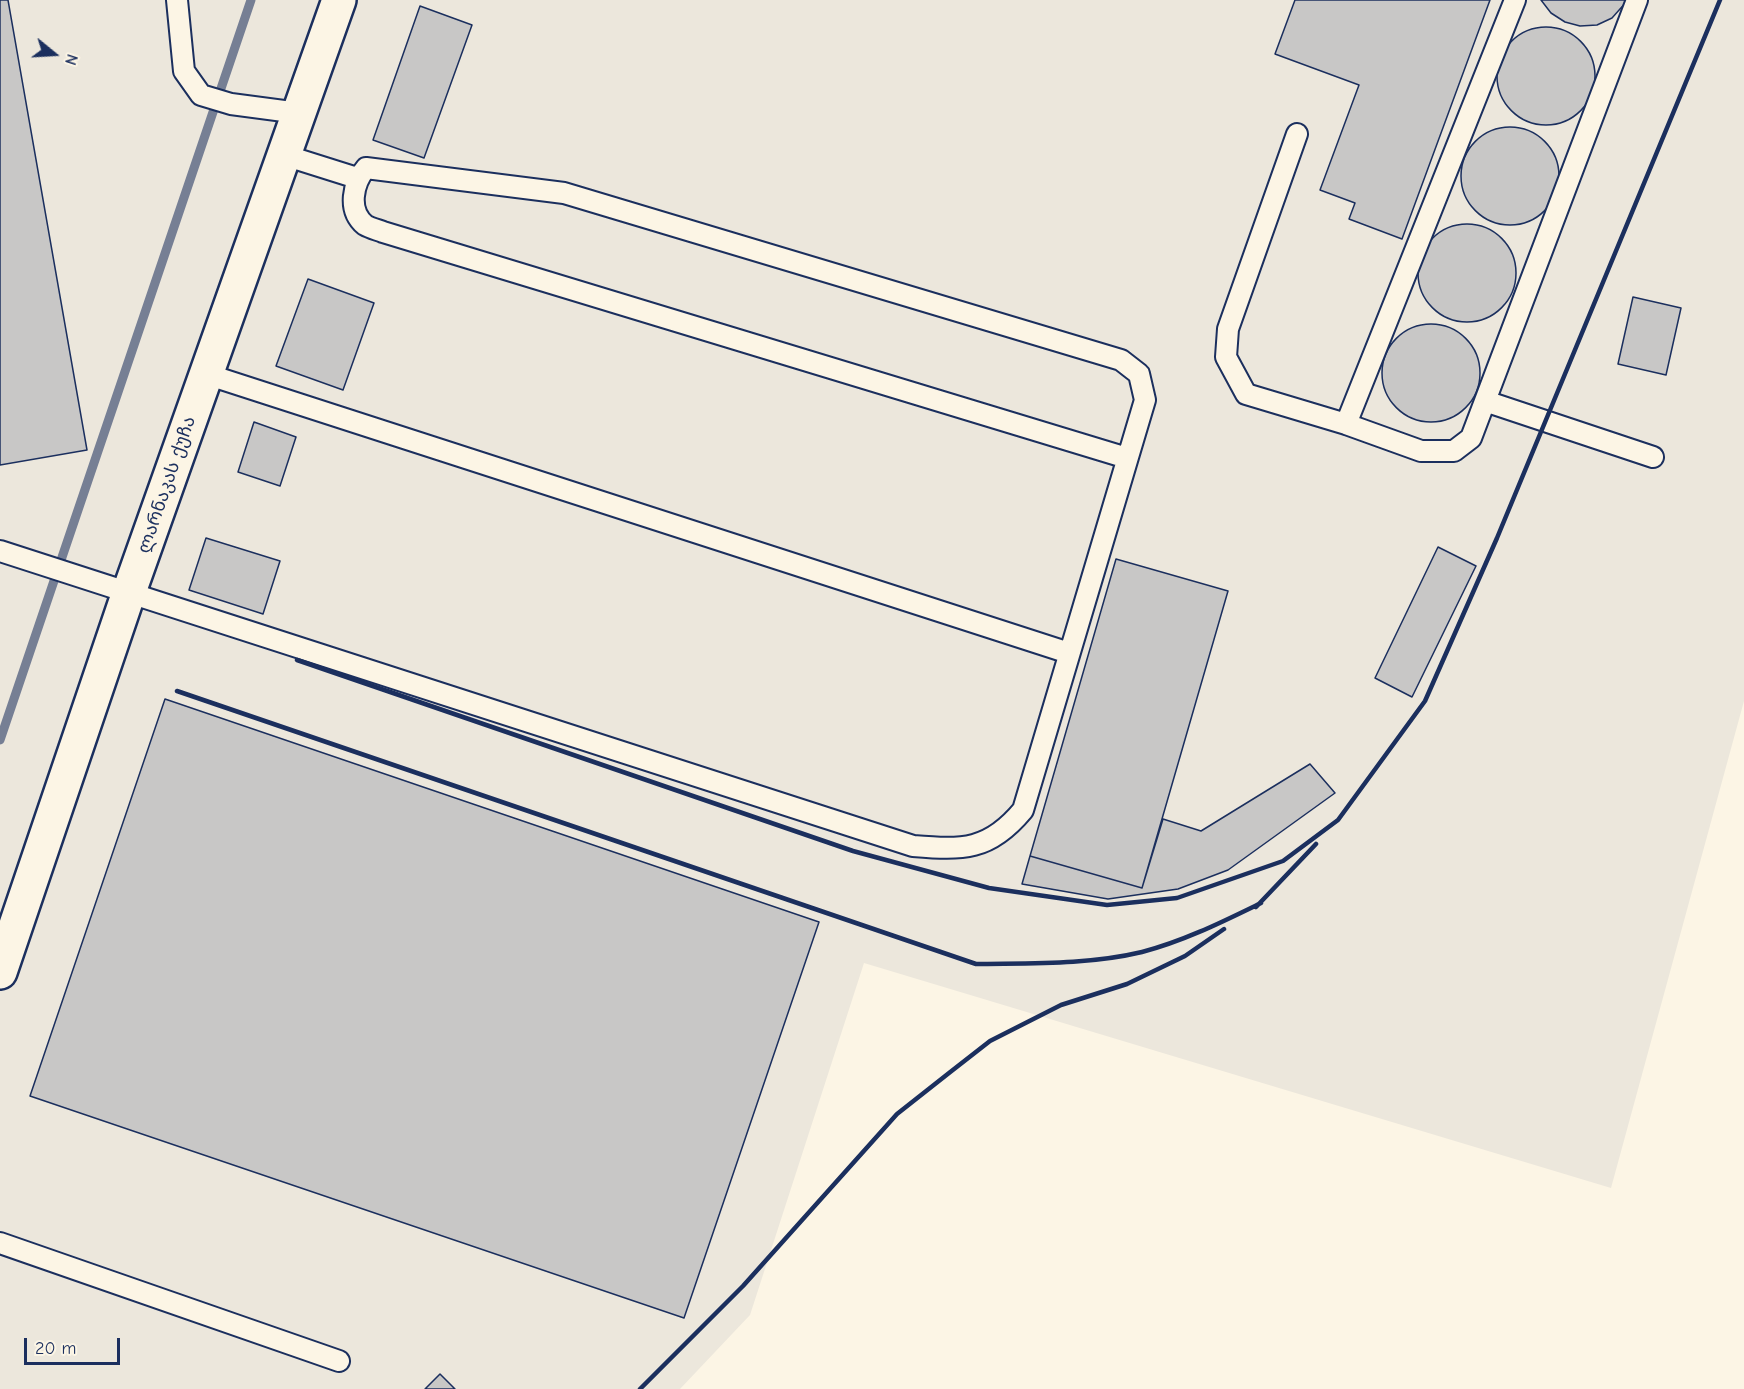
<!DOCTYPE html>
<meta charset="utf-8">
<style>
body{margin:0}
#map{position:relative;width:1744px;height:1389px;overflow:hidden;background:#fcf5e5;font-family:"Comic Neue",sans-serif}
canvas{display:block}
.north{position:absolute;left:24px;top:24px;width:60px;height:60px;-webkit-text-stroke:4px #fcf5e5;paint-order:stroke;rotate:108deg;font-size:16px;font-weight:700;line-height:24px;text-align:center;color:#1b2f5e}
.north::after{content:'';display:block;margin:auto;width:21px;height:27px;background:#1b2f5e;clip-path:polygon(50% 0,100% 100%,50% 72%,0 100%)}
.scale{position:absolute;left:24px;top:1338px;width:96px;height:27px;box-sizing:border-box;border:3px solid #1b2f5e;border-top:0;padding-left:8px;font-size:18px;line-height:21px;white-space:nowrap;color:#1b2f5e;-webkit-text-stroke:4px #fcf5e5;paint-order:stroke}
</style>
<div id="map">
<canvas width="1744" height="1389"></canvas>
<div class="north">N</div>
<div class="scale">20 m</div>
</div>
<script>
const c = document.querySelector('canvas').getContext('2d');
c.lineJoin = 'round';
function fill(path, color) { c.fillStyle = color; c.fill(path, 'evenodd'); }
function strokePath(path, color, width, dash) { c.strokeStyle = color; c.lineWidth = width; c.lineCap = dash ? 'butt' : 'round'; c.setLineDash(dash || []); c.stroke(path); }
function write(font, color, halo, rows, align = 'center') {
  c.font = font + ' "Comic Neue","Noto Sans Georgian",sans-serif'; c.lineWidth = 5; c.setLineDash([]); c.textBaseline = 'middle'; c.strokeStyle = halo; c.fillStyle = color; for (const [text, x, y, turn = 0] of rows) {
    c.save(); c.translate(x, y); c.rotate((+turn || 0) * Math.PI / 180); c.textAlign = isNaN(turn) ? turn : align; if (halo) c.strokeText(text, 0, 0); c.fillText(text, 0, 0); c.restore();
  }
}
fill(new Path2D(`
 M0,0H1744V701L1611,1188L864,963L750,1315L680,1389H0Z`), '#ece7dc');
strokePath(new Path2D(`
 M0,740L251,0`), '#767f94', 9);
const building = new Path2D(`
 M0,0H8L87,450L0,465Z
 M1295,0H1490L1402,239L1349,219L1355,203L1320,190L1359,85L1275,54Z
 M1541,0H1628L1612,18L1597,25L1580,26L1565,22L1551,13Z
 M420,6L472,25L424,158L373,140Z
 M1497 76a49 49 0 1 1 98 0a49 49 0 1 1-98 0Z
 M1461 176a49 49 0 1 1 98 0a49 49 0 1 1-98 0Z
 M1418 273a49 49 0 1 1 98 0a49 49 0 1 1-98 0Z
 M308,279L374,303L343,390L276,366Z
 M1633,297L1681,308L1666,375L1618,364Z
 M1382 373a49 49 0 1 1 98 0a49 49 0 1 1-98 0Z
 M254,422L296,437L280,486L238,472Z
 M206,538L280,561L263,614L189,590Z
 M1438,547L1476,566L1412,697L1375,678Z
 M1116,559L1228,591L1142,888L1030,856Z
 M165,699L819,922L684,1318L30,1096Z
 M1310,764L1335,793L1228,870L1178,889L1108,899L1022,884L1030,856L1142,888L1163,819L1201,831Z
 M440,1374L455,1389H425Z`);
fill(building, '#c8c7c6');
strokePath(building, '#1b2f5e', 1.5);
const service = new Path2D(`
 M177,0L184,71L201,95L231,104L299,113
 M1297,134L1228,329L1226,357L1246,394L1346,424L1421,451H1454L1471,438L1637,0
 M284,155L357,178
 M206,374L1069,653
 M1485,401L1653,457
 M1346,424L1515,0
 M0,551L913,846C963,850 989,851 1023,810L1145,400L1139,374L1121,360L564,193L366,168C353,183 347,210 365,225C370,228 378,230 383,232L1127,458
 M0,1243L339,1361`);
const minor = new Path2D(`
 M0,972L129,592L339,0`);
strokePath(service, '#1b2f5e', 24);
strokePath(minor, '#1b2f5e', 38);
strokePath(service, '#fcf5e5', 20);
strokePath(minor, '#fcf5e5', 33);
strokePath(new Path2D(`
 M297,660L853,851L989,888L1107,905L1177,898L1283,861L1338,820L1425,701L1497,538L1720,0
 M177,691L976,964C1030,963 1088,965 1142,952C1184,941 1222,922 1261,903
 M1256,907L1316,844
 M640,1389L743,1286L897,1114L949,1073L990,1041L1061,1005L1127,984L1185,956L1224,929`), '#1b2f5e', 4.5);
write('18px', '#1b2f5e', '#fcf5e5', [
 ["ლარნაკას ქუჩა",167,485,-71]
]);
</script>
